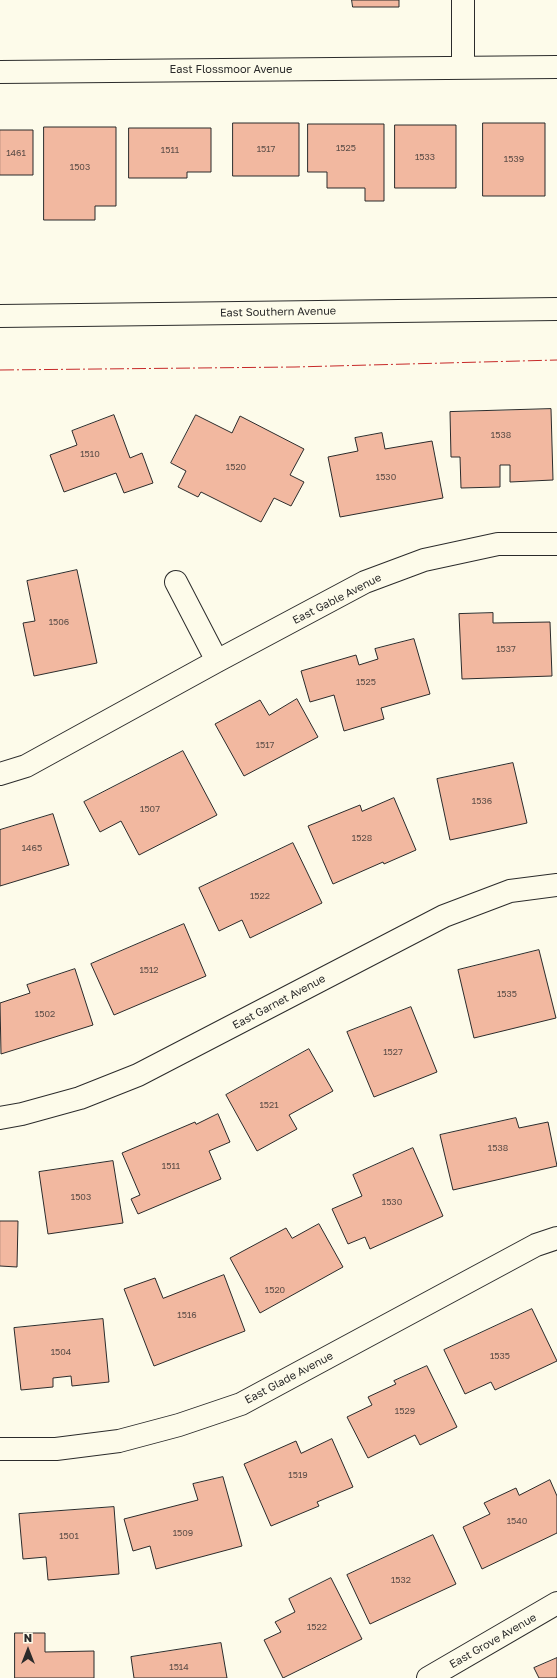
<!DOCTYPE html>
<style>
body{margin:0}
#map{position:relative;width:557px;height:1678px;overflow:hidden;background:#fdfbea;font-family:"Golos Text",sans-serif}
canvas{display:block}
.north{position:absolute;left:8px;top:1630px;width:40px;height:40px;-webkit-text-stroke:3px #fdfbea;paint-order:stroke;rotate:0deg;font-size:11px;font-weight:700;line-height:16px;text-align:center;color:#2b2b2b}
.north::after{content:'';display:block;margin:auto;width:14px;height:18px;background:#2b2b2b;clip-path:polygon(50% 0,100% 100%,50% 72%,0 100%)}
</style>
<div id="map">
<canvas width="557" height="1678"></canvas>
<div class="north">N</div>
</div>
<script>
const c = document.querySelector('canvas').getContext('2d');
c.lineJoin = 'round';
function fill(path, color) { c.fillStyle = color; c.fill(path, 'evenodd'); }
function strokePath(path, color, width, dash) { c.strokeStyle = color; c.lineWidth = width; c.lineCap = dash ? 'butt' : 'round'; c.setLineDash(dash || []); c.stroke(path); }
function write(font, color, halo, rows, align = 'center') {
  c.font = font + ' "Golos Text",sans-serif'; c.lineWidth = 3; c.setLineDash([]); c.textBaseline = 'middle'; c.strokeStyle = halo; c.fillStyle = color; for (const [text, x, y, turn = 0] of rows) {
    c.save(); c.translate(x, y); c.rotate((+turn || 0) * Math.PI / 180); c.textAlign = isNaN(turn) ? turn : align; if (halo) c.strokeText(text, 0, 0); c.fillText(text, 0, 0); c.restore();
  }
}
const building = new Path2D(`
 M352,0H399V7H353Z
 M233,123H299V176H233Z
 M483,123H545V196H483Z
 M308,124H384V201H365V188H327V172H308Z
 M395,125H456V188H395Z
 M44,127H116V206H95V220H44Z
 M129,128H211V172H187V178H129Z
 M0,130H33V175H0Z
 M551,409L553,480L510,482V465H500V487L461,488L460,457H451L450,412Z
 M114,415L130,458L142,453L153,483L124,493L116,473L64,492L50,455L77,445L72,431Z
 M196,415L232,433L240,416L304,449L290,475L304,482L291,506L274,498L261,522L201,492L198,497L178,487L186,471L171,463Z
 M382,433L385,449L432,441L443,498L340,517L328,457L358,451L355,438Z
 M77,570L97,663L34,676L23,623L35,621L27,581Z
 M493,613V623L550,622L552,676L462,679L459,614Z
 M414,639L430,694L381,708L384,719L344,731L334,695L310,702L301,671L356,655L359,665L378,659L375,649Z
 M297,699L318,737L244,776L215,724L260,700L269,715Z
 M183,751L217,815L139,855L121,821L100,832L84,802Z
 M513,763L527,823L450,840L437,779Z
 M394,798L416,850L384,864L383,862L333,884L308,826L360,805L362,811Z
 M53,814L69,865L0,886V830Z
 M293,843L322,903L250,938L242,920L219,931L199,888Z
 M184,924L206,976L114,1015L91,964Z
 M539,950L556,1018L474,1038L458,970Z
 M75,969L93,1025L1,1054L0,1003L30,993L27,985Z
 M411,1007L437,1072L374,1097L347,1032Z
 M309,1049L333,1091L289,1115L297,1129L257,1151L226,1095Z
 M218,1114L230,1142L209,1151L221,1179L138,1214L131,1199L140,1195L122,1153L195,1122L196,1124Z
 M516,1118L519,1128L548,1122L557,1166L453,1190L440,1135Z
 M413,1148L443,1216L370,1249L365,1237L348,1244L332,1209L362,1196L353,1175Z
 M113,1161L123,1223L48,1234L39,1172Z
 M0,1221H18L17,1267L0,1266Z
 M319,1224L343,1267L260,1313L230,1258L286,1228L292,1238Z
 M224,1275L245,1331L154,1366L124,1289L155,1278L163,1298Z
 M532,1309L557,1361L495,1390L491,1382L465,1394L444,1350Z
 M103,1319L109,1382L72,1386L71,1376L53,1378V1387L21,1390L14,1328Z
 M427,1366L457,1427L420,1445L415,1435L368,1458L347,1417L372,1405L368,1397L396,1384L394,1381Z
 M332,1439L353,1487L317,1502L319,1506L271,1526L244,1464L296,1441L301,1453Z
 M223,1477L242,1546L156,1569L150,1546L133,1551L124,1519L198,1500L193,1484Z
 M550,1480L557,1496V1533L482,1569L463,1527L490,1514L484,1503L516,1488L519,1495Z
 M114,1507L119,1574L48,1580L46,1557L23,1559L19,1514Z
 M433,1535L456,1584L370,1624L347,1575Z
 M331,1578L362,1639L283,1678L264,1640L281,1632L275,1622L295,1612L289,1599Z
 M15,1633H45V1652L94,1651V1678H15Z
 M221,1643L227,1678H134L131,1657Z
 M557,1658V1678H539L534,1668Z`);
fill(building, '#f2b8a0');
strokePath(building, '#2b2b2b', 1);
const minor = new Path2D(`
 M463,68V0
 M0,72L557,67
 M176,582L217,661
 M0,774L26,766L217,661L365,582L424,560L498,544H557
 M0,1118L22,1114L80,1098L138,1075L444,916L510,891L557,885
 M0,1449H56L119,1441L179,1425L241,1404L536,1245L557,1238
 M428,1678L557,1603`);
const major = new Path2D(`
 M0,316L557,309`);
strokePath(minor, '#2b2b2b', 24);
strokePath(major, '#2b2b2b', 24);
strokePath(minor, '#fdfbea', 22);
strokePath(major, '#fdfbea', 22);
strokePath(new Path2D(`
 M0,370L295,367L557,360`), '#c62828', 1, [14, 3, 2, 3]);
write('9px', '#5d4e48', null, [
 ["1525",346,148],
 ["1517",266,149],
 ["1511",170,150],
 ["1461",16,153],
 ["1533",425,157],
 ["1539",514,159],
 ["1503",80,167],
 ["1538",501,435],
 ["1510",90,454],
 ["1520",236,467],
 ["1530",386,477],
 ["1506",59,622],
 ["1537",506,649],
 ["1525",366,682],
 ["1517",265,745],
 ["1536",482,801],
 ["1507",150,809],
 ["1528",362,838],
 ["1465",32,848],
 ["1522",260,896],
 ["1512",149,970],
 ["1535",507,994],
 ["1502",45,1014],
 ["1527",393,1052],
 ["1521",269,1105],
 ["1538",498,1148],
 ["1511",171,1166],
 ["1503",81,1197],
 ["1530",392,1202],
 ["1520",275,1290],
 ["1516",187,1315],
 ["1504",61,1352],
 ["1535",500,1356],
 ["1529",405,1411],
 ["1519",298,1475],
 ["1540",517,1521],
 ["1509",183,1533],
 ["1501",69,1536],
 ["1532",401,1580],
 ["1522",317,1627],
 ["1514",179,1667]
]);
write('11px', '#2b2b2b', '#fdfbea', [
 ["East Flossmoor Avenue",231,70],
 ["East Southern Avenue",278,312,-1],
 ["East Gable Avenue",337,599,-27],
 ["East Garnet Avenue",279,1002,-28],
 ["East Glade Avenue",289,1378,-28],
 ["East Grove Avenue",493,1641,-30]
]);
</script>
